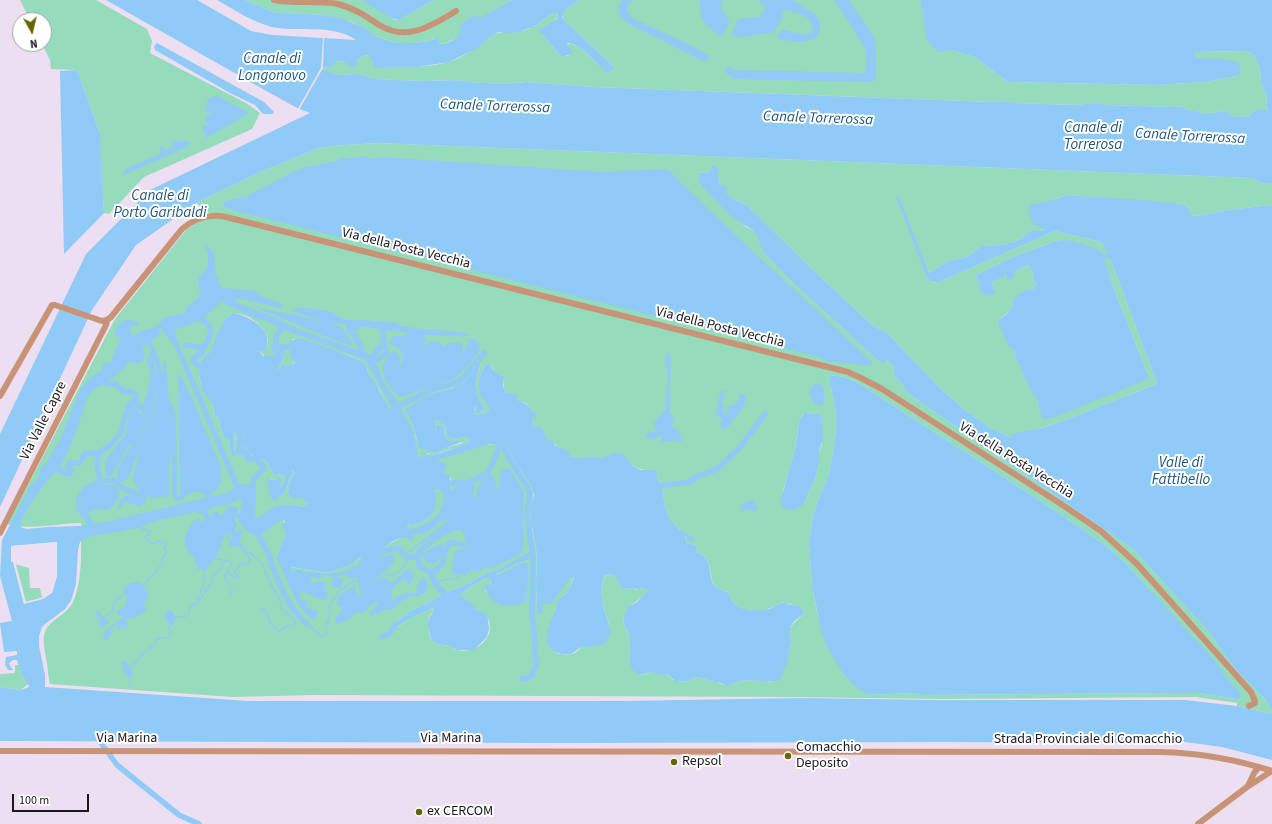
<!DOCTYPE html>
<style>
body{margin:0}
#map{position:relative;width:1272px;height:824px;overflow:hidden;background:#ecdff2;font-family:"Source Sans 3",sans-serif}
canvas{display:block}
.north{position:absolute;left:12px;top:12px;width:40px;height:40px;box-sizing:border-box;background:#fff;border:1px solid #a4a3a5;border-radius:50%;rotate:172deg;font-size:11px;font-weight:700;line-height:16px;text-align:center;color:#1c181e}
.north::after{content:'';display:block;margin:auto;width:14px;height:18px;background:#656500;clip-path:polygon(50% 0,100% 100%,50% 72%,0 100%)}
.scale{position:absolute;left:12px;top:794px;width:77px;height:18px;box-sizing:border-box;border:2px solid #1c181e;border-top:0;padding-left:5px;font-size:12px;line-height:14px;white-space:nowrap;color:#1c181e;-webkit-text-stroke:3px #fff;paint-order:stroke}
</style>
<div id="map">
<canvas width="1272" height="824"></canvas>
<div class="north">N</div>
<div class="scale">100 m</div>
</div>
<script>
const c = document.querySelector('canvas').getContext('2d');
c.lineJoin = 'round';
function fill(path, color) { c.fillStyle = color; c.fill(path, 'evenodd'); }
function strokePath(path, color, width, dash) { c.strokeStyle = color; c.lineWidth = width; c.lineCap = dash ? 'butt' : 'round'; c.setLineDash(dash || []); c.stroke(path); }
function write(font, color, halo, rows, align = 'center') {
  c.font = font + ' "Source Sans 3",sans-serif'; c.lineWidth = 4; c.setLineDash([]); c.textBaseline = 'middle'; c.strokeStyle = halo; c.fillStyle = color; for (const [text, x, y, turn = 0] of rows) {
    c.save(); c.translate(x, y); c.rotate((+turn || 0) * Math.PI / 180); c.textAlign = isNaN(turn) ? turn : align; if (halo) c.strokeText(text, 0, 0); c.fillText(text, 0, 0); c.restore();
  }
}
fill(new Path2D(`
 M20,0H96L147,29L152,41L150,53L246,103L260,113L252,129L144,177L109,214L104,213L99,130L77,70L51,69L50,60L42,44H44V20H30Z
 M245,0H361L370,4L395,20H399L434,0H512C502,6 490,12 480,19C467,28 457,41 441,44L435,38L429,41L412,43H395L375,36L352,22L325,15L281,13L271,11Z
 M580,0H920L921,5L951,50L974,57L1008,82L1155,85L1206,82L1236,76L1228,60L1212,59L1195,57V52L1246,51L1254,55L1260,69L1261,83L1267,97L1266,105L1268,111L1251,114L1248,117L1231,116L1227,111L1203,114L1197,111H1189L1181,106L1175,107L1103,105L1100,102L1076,105L1014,103L1004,101L992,102L595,87L527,82L503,84L468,82L456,80L425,81L374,79L359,74L338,75L318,68L332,67L335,61L345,62L357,66C357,64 357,62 358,60C360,56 366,54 370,56C373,59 375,64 377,68C400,66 425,69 447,62C457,60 469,53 477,47C484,43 489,36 497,33C499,32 516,32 521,31C525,31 527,28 532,28L553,13H558L557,18L542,34L559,54L568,56L571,54L567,45L570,43L580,48L598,64L612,65L565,21L562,16L566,9Z
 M376,143L1251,178L1264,184L1272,183V205L1235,209L1197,216L1191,215L1189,208L1183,204L1170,203L1067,195L1053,200L1046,228L1040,231H1029L1022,238L1014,242L999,245L981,246L967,257L948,261L929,273L898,196L926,276L934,283L946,279L1055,231L1101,242L1108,252L1104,255L1059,240L1017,255L976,275L979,283L995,290L992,282L1002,276L1014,274L1015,271L1028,265L1034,275L1032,280L1036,283L1035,287L1034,289H1031L1013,300C1014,311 1004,315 997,321L1014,350L1015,357L1037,399L1041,413L1148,375L1113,287L1103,258H1109L1112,263L1157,383V384L1060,422L1010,438L995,429L991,431C987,427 984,422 979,419H976L973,415L967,412L941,389L888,334L872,325L810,267L747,205L731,198L720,184L718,174L719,172L717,166L711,169L709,172L699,173V183L746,227L753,230L760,239V246L765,254L792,282L875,358L887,360L894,367L893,373L909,394L1133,549L1208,631L1236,670L1266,700L1272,711V714L1237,706V703L1196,697L944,699L789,697L315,695L233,697L50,684C48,677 48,670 47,663C45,649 39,634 51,623C59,616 69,611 73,602C83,581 81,546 81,523C61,523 24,531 7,524L27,487L115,319L186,230L200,221L215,218L196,203L258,173L319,148L332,146ZM232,313C247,313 264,324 268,339C268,342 267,346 267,348L263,351H259L263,354L265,359C272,362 279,360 282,353L285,354L282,362L279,365L277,369H279L281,365L291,366L296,360L291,344L293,339L350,356L360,360L367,368L368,373L376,383L391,413L395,414L406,432L414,434L417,454L421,458L428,457L465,444L470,441L466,437C458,438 446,442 446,430C445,426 446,426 444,423C442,422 438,421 435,420V432L437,424L444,426C444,441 449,443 463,441L462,443L428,454L423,452L434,450L418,445L413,425L407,414L406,409L434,393L459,386L463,383L473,370L481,363C478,374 473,387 478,398C480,403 484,404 485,409L481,412L477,408V406L474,411L475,414L477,415L486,413L490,409C489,405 485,402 483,399C476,388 479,378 484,367L490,364L496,373L503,376L504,388L506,392L514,394L519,401L526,403L529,407L533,412V417H531L534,424L533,430L535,429L542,431L545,435L547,440L562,449L569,456L579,458H605L630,463C636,470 646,470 655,471L657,473L658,480L662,486L665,507L669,518L680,530L690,535L687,538L686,536L685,537L687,543L696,545V552C718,558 704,580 719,589C722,590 725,591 728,592L733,603L743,609H748L750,611C754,611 757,612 760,611C768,609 776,607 782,602C794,606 797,603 805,613L798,619L792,625L790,629L791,643L789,655L781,676L771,682H765L746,680L737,682L730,685H724L717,682H714L697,677L687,681L679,682L673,680L667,674L652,672L642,675L637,674C625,664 631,652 630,639C629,631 621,625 624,616C628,605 631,606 638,600C642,597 645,593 650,590L639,588L637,590L633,588L623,589C619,585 618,578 614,576C612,574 610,575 608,575C604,576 604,578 603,582C598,599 606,609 609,625L593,648L585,646L582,647L575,653L567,655L556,653L555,611L561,597L567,593L569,590L574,576L571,577L544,603H541L537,612L536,581L537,560L536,548L532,529L533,492L530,484L513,459L507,447L503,444L496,445L485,444L436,461L435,463L445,468L442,473L451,478V491H442L439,489H435C438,506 436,516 419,523C415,525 411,525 407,526L408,530C401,542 391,539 383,551L366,552L353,564L328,573L283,566L277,556L286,533C283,525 284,515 282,506C288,505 297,504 303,507L308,503L304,501L301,496L297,498L288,490L290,482L295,473L293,470L284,494L277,498L272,497L269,488L270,479L274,480L276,479L279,484V486L281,487L285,479V477L281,474L275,476L266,461L251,455L245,447L246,441L249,437L248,433L244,434L236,445L237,434L234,431L235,454L231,455L229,444L230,439L229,437L225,439C222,430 219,428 219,418L215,417L212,402L206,396L202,390L199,375V370L203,358L212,350L224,320ZM830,375L844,377L860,384L1042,502L1088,533L1109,548L1127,565L1214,661L1227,679L1240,691L1237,699L1199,693H1168L921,695L912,693L869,695L845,676L818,616L812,586L809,545L813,516L817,503L829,474L835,440L836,424L835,406L830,385ZM822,386L825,399L813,402L812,397ZM804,413L819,414L822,445L819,453V462L815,478L804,504L783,491C788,476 792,459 796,443C798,433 797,420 804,413ZM529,553V560L521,562L496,574L498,575L529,570L526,593L527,600C510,608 496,607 485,590L491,587L490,578H485L460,594L459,596C466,598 471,604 476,609C481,613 487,613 489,621C494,640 475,654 457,650C455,650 453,647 450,646C445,645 439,645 435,643C428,639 427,624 429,617C430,614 433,612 434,610L433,608L411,618L393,630L392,626L396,622L412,610L428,603L441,595L469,583L488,572L499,569Z
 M15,564L29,568L30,588H40L42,598L25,602Z
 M15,665H19L21,673L28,684L21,690L0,687V674L15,673Z`), '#94dcbc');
fill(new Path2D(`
 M106,0H197L251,31L272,35L356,40C331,23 301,33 272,27C252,22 235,10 217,0H245L271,11L281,13L325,15L344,19L366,29L375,36L395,43H412L429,41L436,38L441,44C449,43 454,40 460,34L461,24L475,15L480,18L512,0H580L566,9L562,17L565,21L612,65L614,67L613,70L608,72L605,71C598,64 577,42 568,43L567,45L573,52L570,55L562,56L559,54L542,34L538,31L557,19L558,13H553L532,28H529L519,32L506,33L500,32H498L490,37L476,49L449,62L417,67L377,68L374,66L370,56C364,54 360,57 357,61L358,64L355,67L347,66L345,62L336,61L332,67L319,68L338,75L359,74L375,79L425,81L456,80L468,82L503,84L527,82L595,87L992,102L1004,101L1014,103L1076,105L1100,102L1103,105L1175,107L1181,106L1189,111H1197L1203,114L1227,111L1231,116L1248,117L1251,114L1259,109L1268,111L1266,105L1267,97L1261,83L1260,69L1254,55L1246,51L1195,52V57C1209,59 1224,58 1238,62L1241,72L1236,76L1206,82L1155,85L1008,82L974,57L951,50L938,52L927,40L920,0H1272V183L1264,184L1251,178L376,143L332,146L319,148L258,173L196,203L136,245L92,310L0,507V434L86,254L150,190L310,113L297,108L261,88Z
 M361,0H434L399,20C390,20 371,5 361,0Z
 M622,0H634L629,3L627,9L630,16L636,20L684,42L710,56L705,62L629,24L621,17L618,7Z
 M700,0H724L722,1L721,10L730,20L724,34L720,36C704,24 699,21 700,0Z
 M758,0H792L800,4L805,8L813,12L820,21V30L816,38C812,39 807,41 803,42C799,42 781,40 777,38L780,31L783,30L805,35L812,32L813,27C809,14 799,14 787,10L783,12L781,21L774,32L745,37L731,36L738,19L759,17L764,12V6Z
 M834,0H849L874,37L876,50V79L872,82L734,79L724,71L728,66L734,70L866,73V51L848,20Z
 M157,43L264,102L274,112L272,114H263L255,105L230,93L155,50L154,46Z
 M77,70L100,133L104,213L64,254L60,71Z
 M216,95L249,113L206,138L202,126L209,125L204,117L217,111V110L212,113L206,111L205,104L210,103L206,100Z
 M171,141H189V146L122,176L127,168L160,154L161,145L166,151L173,146Z
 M365,156C370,161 375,158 381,157L602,172L667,169L714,215L873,363L871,365H858L856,364C847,364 837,360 829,362L819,357L236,211L224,207V203L226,201L247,196L299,169L306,167L332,162L344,158H350Z
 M712,166H717L719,172L718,174L720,184L727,187L728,189L725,190L731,198L747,205L810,267L872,325L888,334L941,389L967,412L973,415L976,419H979C984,422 987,427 991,430L995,429L1010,438L1012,434L1042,428L1060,422L1157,384V383L1112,263L1109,258H1104L1113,287L1148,375V379L1060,415L1048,419H1042L1037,399L1034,396L1015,357L1014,350L1009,347L997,321L1007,314L1013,305V300L1016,296L1026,290L1034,289L1036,283L1032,280L1034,275L1028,265L1015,271L1014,278L1007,280L1006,275L992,282L995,290L994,294L987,296L981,292L976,275L1017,255L1059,240L1073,241L1097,249L1104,255L1108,252L1101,242L1055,231L946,279C935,283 933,285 926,276L896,196H899L929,273L948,261L967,257L981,246L999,245L1014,242L1022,238L1029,231H1040L1045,229L1033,224L1029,212L1030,205L1053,200L1067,195L1143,200L1183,204L1189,208L1191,215L1197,216L1235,209L1272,205V711L1266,700L1236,670L1208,631L1133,549L909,394L893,373L894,367L887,360L884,363L875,358L792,282L765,254L760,246L759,239L753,230L746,226L730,215L699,183V173L709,172Z
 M205,245H206C217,251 214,263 216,274C219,279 218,284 222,288L256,291L261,296L282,304L283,306L282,308H280L243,299H237L236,301L237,303L277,318L291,326L349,347L367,353L373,356L383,380L388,389L400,404L403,413L412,429L414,434L418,456C428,460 455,447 465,444L470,441L466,437C458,438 446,442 446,430C445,427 446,426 444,424C442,422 438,421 435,420V431L437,424L444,426C444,441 449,443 463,440L464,441L436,452L423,454V452L431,450L419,448L413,425L407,414L405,409L411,406L415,402L434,393L453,388L463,383L473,370L481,362C478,374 473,386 478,398C480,403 484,404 485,409L479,413L477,412L476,406L474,411L475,414L477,415L486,413L490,409C488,405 485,402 482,398C476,388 479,372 487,364H490C493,372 498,373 504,377L503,386L506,392L516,394L518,400C520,402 524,402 526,404C528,405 536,415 537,417L536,418L532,417L534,425L533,429L538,426C542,428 546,435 547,440L553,441L554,445L568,451L570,454L569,456L579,458L593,457L602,458L614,453H618L624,455L633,466L641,470H655L657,473L658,480L662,486L665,507L669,518L680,530L687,533L693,538L694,542C689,542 688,540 686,536L685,537L687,543L696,545V552C718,558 703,580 719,589C722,590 725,591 728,592L733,603L743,609H748L750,611L756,610L759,611C762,610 765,609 769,609C775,607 779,603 785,602L787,604L799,606L805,613C800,617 794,620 791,626C789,631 791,637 791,642C790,654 786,671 778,681L765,682L746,680L737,682L727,686L718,682H714L697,677L687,681L676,682L667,674L661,675L652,672L640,675C624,670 631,651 630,639C629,631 621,625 624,616C628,604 630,607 638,601C641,597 645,593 649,590L639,588V590L633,588L623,589C619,585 618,579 614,576C612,574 607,575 605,576C603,578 603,582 602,585C599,602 608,615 610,631C610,637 607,641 603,645H595L593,648C591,648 587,646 584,647C576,647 575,657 562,654C537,649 549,626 555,611C557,607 557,602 559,599C561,596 564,596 567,593C569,591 573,580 574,577H571L551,604L541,603C543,608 543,611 540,615L537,612L536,581L537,560L536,548L531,522V507L534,495L530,484L513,459L507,447L503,444L496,445L489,444L439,460L436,463L443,462L445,463L446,466L443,473L450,475L451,491L460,484H475L473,495L475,499C479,489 479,474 493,475L496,482L495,493L498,487L502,470L507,468L510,469L524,493L523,513L524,545L521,553L514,557L492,568L485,567L478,572H476L470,568V569L471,573L470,575L468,570L466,576L461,573L454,575L452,571L455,551L459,549L470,550V546L466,543L464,534L460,530C450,529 429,546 422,553H424L437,545H443C443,551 439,561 434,564L428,563L422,556L416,554V553L417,550L438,532L409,553L408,552L451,518L444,521L437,522L436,526L424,534C420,534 418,532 413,535V541H410L407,538H405L403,537C398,539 392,541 388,545C384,548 382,552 378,555L384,556L393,555L395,557C393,567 384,572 375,578L374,580L375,581L385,578L392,583L407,569H410C414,573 413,580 410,584H408L405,579C397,583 389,588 392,599L395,600L398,596L407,593H417C416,587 418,582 424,577C430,582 429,591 421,595C417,597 412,595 408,598C405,600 403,600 400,602C397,604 396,608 393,609C391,610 386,610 383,610L380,613L371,615L369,613L370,611L375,608L379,602L378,601C372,604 368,609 362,613C355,611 355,614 350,618C347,620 341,623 337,624L335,620L336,616L342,610V608L337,605C337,590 347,594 354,585L357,597H359L361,593L357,578L350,579L344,574L340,575L338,577L343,579V583L341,587L335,588L331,586V583L333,579L331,576H324L317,579L313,577H311V581L309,583L316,584V581L325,582V589L328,593L326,600C316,599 307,591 297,591L301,595L300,598L302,600L306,601L308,602L306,607L313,610H317C318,615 318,618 313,620C295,606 289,584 280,564L277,560V556L286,533L282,525L285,522L283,519C273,523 266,534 256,536C247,532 241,527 238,518L236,517L234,518V520L237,524L235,530V532H237L239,529L242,531V533L240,538L241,541L237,547L229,546V541L234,537L231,535L227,539L226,537L227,534L225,533L219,552L205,571L202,569L198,570L193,555L188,552C181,538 187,532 194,520L200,519L202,523L204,521V516L202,514L195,512L183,515L159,520L138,528L129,529L120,532L108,533L88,537L80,542L78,550L76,584L71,601L64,610L45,624L42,627L39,636V646L45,675V687L248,701H623L801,698L938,700H1185L1237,706L1272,714V760L1222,747L1185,742L1126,743L944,742L560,743L0,741V687L21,690L29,687L28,684L21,673L17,660H13L10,662L9,664L13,670H8L5,664L6,657L17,655V651L4,652L0,623L12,621L0,576L2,540L32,483L39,477L41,468L46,463L59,442L81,388L93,376L101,371L104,363L111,362L120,339L119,336L115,335V329C123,320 127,316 139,324L138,327L134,324L130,327L131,335L132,336L142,331L153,328L160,323L164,318L177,315L179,313L182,314L185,313C186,302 196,304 199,296C201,291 198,285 198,279L207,268L208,261V255ZM222,302L255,318L269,322L279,328L364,359L369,366L392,407L389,409L388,406L379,390L376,383L368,373L366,365L360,360L303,339H296L291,341C290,353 307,367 281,365L279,369H277L279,365L282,362L285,354L284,352C277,358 275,363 265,360L264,357L259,351H266C272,334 261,324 246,317C241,315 237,313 232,313L224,320L215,340L212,350L203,358L199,370V375L202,390L206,397L212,402L215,417L219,418C219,427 222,431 225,439L229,438L230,439L229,444L231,455L234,456L235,455L234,432L237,434L236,445H239L244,434L248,433L249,437L246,441L245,447L251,455L266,461L275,476L281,474L285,477V479L281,487L279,486L281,481L279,478L274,480L268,479L267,481L271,498L275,501L277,498L284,494L293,470L295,473C290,480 284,493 293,499L301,497L304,501L308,503L303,507C296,504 282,504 275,507C268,510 263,516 256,519C253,511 258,499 255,488L245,484H239L227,493L212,496L211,493L216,490L221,484V467L191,396L180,374L179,375L178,381L180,493L184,497C192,492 198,489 206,496L205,498L106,522L80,526L47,527L27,529L20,527C20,516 45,482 54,473C56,471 58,470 60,467C68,453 74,437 79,422C83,412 84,402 90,393C94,389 100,386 105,383C113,377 122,371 128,363L130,362C141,368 149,358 142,348L147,343L156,365L159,383L149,433L139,449L147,412H144L141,415L135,406H132L128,420L126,435L109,455L105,461L106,475L107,477L112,475L115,469L130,444L134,441L118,468L117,477L118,481L122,482C135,476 131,461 139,453V455L133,478L136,487H138L140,483L150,475L153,476C154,482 147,483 144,488L145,493L144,496L139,498C129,491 119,497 118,509H120L123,503L127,502L141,507V505L146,502V498L149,495L151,499L163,496L167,498L169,496V470L172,437L166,365L165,361H163V374L162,375L159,358L151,341L158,336L160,333L158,329L161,328L174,346L182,362L185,361L176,336L175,330L201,320ZM435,489H439L446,497H444C443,500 443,505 441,509C437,520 419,529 408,529L407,526C410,525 413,526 416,524C435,518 439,507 435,489ZM240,499H241L242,505L240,514L235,513L238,511V508L234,506L229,507L222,515H220L218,511L214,512L211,517L207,512V510L220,505L226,506L231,503ZM57,542V576L52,593L24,604L13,562L11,561V546ZM360,557H362L357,568L354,566C345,575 328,574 316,573C311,573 309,570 304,573L298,569L292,572L291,571V567L328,573L353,564Z
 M253,306C262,308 271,311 280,312C291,314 311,317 319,323L318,321L315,319L291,310L302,307L309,309H317L332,312L340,318L348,320H367L375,322L384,321L391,323L394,322L402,326L428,330L437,329L443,331H452L462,332L470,336L425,335L426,339L425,342L421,344L426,345L431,341L439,342L444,347L447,344C455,343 464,338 463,353L466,350L465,345L467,346L470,344L468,343V339H474L479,343V351L475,357L458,376L452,379L405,396H399C391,391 381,375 383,365C384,362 387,360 388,357C391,353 390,352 395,351C401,354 400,361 399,367L402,365V354L398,348L390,344L392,338L394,336H406L408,333L329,322L341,327L353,344L352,346L332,339Z
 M667,353L670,355L671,375L669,387L670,392V414L674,417L675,420L672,424V426L681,434L682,442L674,440L662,443L660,442L662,437L661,435C658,438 651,440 646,438V436L647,433L655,432L656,429L653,424L655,422L666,408V396L668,380L665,359Z
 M830,375L844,377L860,384L1042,502L1088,533L1109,548L1127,565L1215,661L1227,679L1240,691L1241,695L1239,698L1237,699L1199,693H1168L921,695L912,693L869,695L858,689L845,676L828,649L822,634L812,586L809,545L813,516L817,503L829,474L835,440L836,424L835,406L830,385Z
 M818,383L821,384C824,389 826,397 824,403L819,406L813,402L809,393L814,384Z
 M722,390L725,391L724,395L725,397L721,401L724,405L723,413L726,414L729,410L728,408L729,406C736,405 739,402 739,395L741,394H744L746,396L744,407L728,427L725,429L721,428L720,423L722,419L716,415V412C721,404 716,397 722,390Z
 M804,413L819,414L822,417L823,438L819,453V462L815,478L804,504L794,510L787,509L782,507L781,500L796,444L799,421Z
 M112,485C126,491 116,504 108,510L94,509L88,514C77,505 82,491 95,487C100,485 106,485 112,485Z
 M751,500L753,501L757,507L756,512L748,509L742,512L741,505Z
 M529,552V560L521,562L496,574L498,575L503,573L521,564L524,563L527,564C532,575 525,588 527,600C524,602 522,604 518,605C514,606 509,605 504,606C495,604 485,595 485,585L488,584L491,586L490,578H485L460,594V596L471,603L477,610L485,613L488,619L489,629L487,637L474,650H457L450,646L437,644L432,641L428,628V623L429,618L434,610L433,608L411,618L392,630V626L396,622L412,610L428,603L441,595L469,583L488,572L499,569Z
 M138,582L144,585L146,591L149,594L144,604L146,608C145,616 137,614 132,619L125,618V620L128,624V626L126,628L123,627L119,630L117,629L119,625L118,624L114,627H112L111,629L115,632L111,630L109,631L112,634C111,635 106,641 105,641L104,640L103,634L108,628L113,625L124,616H120L117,613L118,610L126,606L127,596L124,591V588L131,583Z
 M169,610L172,611L175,617L174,625L170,624L164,618L165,614Z
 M96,611H99L103,618L108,621L109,623L103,627H101L98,621L99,617V616L95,614Z
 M122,660C127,662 132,669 133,675L130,677L124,674V669L121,663Z`), '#90caf6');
fill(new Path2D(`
 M323,36H324L323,68L299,110H297L321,68Z
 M57,542V576L52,593L43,599L24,604L13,562H11V546ZM55,544V576L50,592L43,597L26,602L15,561L13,560V548Z`), '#ecdff2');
strokePath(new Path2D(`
 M139,526L141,528L150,532L146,537V539L153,544L160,541L166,544L164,548L167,552L162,558V565L158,568L154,574L149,578L145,584L143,585
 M239,543L262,564L271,585L280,600L281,609L285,611L286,615L288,613L294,619L295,623L290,626L284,627L281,631H278L270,623L269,618L266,614L265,608L260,610
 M224,561L229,560L232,562L225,576V579L232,588L231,594
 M227,573L230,574L237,578L239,577L235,572L240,564L242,563L246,566L249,562L250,559L239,545
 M374,580L387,574L389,576L392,574H396L402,569L409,557
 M436,585L439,581C444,580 450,578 455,579L461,573
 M206,593L205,591L209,587V585L213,583L212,577C216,573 224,567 224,561L220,559H214
 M175,617C184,616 189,620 190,607L198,602L197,598H202L203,596L200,592C204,587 205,576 204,570
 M102,619L113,611C113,601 117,599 126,593
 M309,625L320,636H325L327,633L326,625L329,620V609L331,603L340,589L346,588L347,584H350L354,581L358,582
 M129,670L133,663L137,662L143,652L148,651L152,646L156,643V640L161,638C166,638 168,639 171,632L169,628L170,623
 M129,675L130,683L129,687`), '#90caf6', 1.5);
strokePath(new Path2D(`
 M348,323L349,330L353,334
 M359,324L352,332L361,347L362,354
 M281,329L276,337V343L274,347V349L275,350L281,346L284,348L289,346L291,347L295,359
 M186,345L198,347L205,346C211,335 215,326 201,320
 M181,355L239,491
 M266,358L269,359L277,357L280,351L284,348
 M371,358L384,343L383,327
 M373,362L386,354V350L384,343
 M199,366L194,362L193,359L202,352V346
 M164,400L170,406L173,413L175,495L177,498H180L186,492
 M134,401L144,410C149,398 157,374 150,362L153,352
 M397,407L430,390L460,381L484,353
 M250,434L245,438L242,446L238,451L240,453L246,452L248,459H257L259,463L264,466V468L253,480V490L251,493
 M496,440L503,446L510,460L528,488L530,496L528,505L527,517L533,558L532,614L534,630L536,665L532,675L527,678L522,679
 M100,452C94,462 97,472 102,482
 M141,452V448L146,434L153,394L159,372
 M54,465C58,469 64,475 70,474L71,471L68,466L69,463H80L84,454L100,452L109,446L121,433L125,416L130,405L136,398L135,395L132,392L123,391L115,384L106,383L100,379
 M450,484L456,482L468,483L486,474L493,463L500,444
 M658,486L690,482L698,476L717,469L741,446L765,414
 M92,530L89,520L79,509V498L86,489L99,482L113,480L122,488L140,495L143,492L141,488L142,485L148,481L156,470
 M256,530C259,539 265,546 269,555C271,558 271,563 272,566C281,587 289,609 307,624
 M374,551C385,554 388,549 398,548L407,557H417L420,567L430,572L436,585L448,597
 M432,574L442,564L444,553L449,543C460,541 467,549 478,549
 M382,637L390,633L396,624
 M96,736L117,765L179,815L199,824`), '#90caf6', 5.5);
strokePath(new Path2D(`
 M274,0C295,4 317,0 338,4C354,8 366,16 379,25C407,42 431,26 456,11
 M107,320L111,317L182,229C195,218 209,213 226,217L848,372L861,378L882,389L1061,504L1101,531L1137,564L1251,692L1255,701V703L1249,706
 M0,396L52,305H55L102,321L107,320
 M0,533L106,325L107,320
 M0,751L1160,752C1199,753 1235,759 1272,771
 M1248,786L1254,773L1259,767
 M1198,824L1247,787L1272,771`), '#c99378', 6);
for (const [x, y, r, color] of [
 [788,756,4,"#656500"],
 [674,762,4,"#656500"],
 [419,812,4,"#656500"]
]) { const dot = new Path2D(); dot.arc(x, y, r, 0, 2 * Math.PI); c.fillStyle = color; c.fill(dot); strokePath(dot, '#fff', 1.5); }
write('14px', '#1c181e', '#fff', [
 ["Via della Posta Vecchia",406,249,14],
 ["Via della Posta Vecchia",720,328,14],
 ["Via Valle Capre",44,421,-63],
 ["Via della Posta Vecchia",1016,461,32],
 ["Via Marina",127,739],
 ["Via Marina",451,739],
 ["Strada Provinciale di Comacchio",1088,740]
]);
write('14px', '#1c181e', '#fff', [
 ["Comacchio",796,748],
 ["Deposito",796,764],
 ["Repsol",682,762],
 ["ex CERCOM",427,812]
], 'left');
write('italic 15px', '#1f567a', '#fff', [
 ["Canale di",272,60],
 ["Longonovo",272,77],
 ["Canale Torrerossa",495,107,2],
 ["Canale Torrerossa",818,119,2],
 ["Canale di",1093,129],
 ["Torrerosa",1093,146],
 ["Canale Torrerossa",1190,137,3],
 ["Canale di",160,197],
 ["Porto Garibaldi",160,214],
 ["Valle di",1181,464],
 ["Fattibello",1181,481]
]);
</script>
